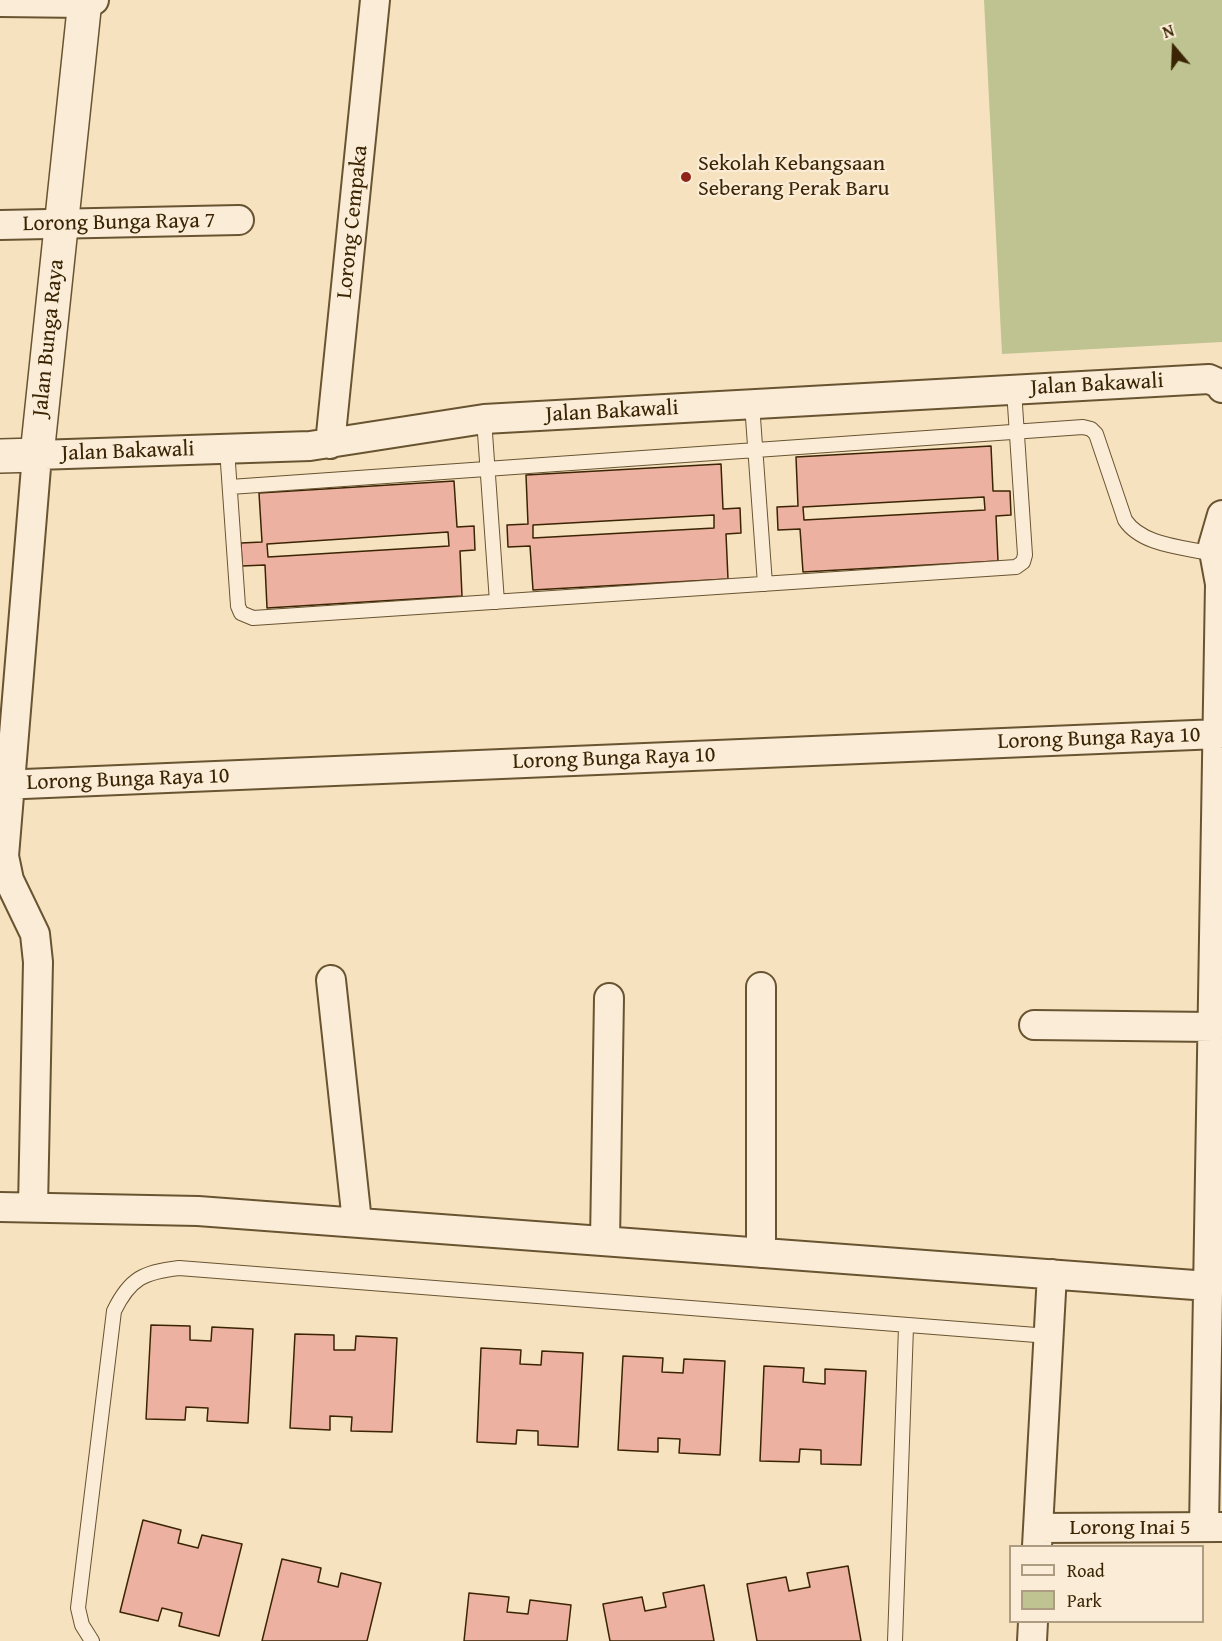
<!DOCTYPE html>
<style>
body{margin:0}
#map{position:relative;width:1222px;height:1641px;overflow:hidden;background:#f7e2c0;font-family:"Gentium Book Plus",serif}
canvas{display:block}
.legend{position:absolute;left:1009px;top:1545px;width:195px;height:78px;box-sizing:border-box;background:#faecd6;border:2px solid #ad9c82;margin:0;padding:8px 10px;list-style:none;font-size:18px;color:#3a2403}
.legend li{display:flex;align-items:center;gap:12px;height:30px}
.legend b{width:30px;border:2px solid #ad9c82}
.north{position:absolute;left:1144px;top:18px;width:60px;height:60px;-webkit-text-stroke:4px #faecd6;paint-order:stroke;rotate:341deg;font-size:16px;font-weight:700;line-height:24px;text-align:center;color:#3a2403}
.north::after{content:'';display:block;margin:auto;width:21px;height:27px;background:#3a2403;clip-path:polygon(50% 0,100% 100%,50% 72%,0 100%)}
</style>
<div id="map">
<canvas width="1222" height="1641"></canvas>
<ul class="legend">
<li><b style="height:8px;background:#faecd6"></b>Road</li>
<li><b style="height:16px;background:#bec391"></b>Park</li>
</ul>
<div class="north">N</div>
</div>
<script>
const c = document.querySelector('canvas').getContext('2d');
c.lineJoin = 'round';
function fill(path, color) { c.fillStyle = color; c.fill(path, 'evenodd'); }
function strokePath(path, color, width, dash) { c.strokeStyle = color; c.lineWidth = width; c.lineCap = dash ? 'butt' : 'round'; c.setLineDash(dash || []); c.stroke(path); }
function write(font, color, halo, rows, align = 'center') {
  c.font = font + ' "Gentium Book Plus",serif'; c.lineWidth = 4.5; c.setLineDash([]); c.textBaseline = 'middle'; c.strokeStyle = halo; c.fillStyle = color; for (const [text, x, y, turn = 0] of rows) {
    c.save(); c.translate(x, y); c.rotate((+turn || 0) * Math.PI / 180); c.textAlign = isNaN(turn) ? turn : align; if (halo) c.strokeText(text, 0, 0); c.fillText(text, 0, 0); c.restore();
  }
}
fill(new Path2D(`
 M984,0H1222V342L1002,354Z`), '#bec391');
const building = new Path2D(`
 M991,446L993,491H1010L1011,515L996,516L998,561L803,572L800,529L778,530L777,507L798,506L796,457ZM984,497L985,510L804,520L803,507Z
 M721,464L723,509L740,508L741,533L726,534L728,579L533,590L530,546L508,547L507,525L528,524L526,475ZM714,515V528L533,538V525Z
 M454,481L457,527L474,526L475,550L460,551L462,596L267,608L265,565L242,566L241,543L262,542L259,493ZM448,532L449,546L268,557L267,544Z
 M151,1325L190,1326V1340L211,1341L212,1327L253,1329L248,1423L207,1421L208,1408L186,1407L185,1420L146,1419Z
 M295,1334L334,1335V1350H355L356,1336L397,1338L392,1432L351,1431L352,1417L330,1416V1430L290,1428Z
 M481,1348L521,1350L520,1364L541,1365L542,1351L583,1353L578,1447L538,1445V1431L517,1430L516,1444L477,1442Z
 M623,1356L663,1358L662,1372L683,1373L684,1359L725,1361L720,1455L679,1453L680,1439L658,1438V1452L618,1450Z
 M764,1366L804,1368L803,1382L825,1384V1369L866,1371L861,1465L821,1464V1450L800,1449L799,1462L760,1461Z
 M143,1520L181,1530L178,1543L198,1548L202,1535L242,1544L219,1636L179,1626L182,1613L162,1608L158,1621L120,1612Z
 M282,1559L321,1568L318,1582L338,1587L341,1573L381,1583L367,1641H262Z
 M848,1566L861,1641H757L747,1584L786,1577L789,1591L810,1587L807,1573Z
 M704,1585L714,1641H610L603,1604L642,1597L645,1611L666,1607L663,1593Z
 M469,1593L509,1597L507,1612L528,1614L530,1600L571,1605L567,1641H464Z`);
fill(building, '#ecb1a0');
strokePath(building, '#3a2403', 1.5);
const service = new Path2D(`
 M752,404L765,584
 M484,419L497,602
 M227,449L238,606L241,613L253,618L1016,567L1023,562L1025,555L1014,390
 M230,487L1083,427L1091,429L1096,434L1125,520C1142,546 1185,547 1213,554
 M92,1641L82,1625L78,1608L114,1311C130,1278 144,1272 179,1268L1049,1336
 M895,1641L906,1327`);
const minor = new Path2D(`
 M0,2L85,3L94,0
 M0,225L239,220
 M330,444L375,0
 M0,785L1218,734
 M331,980L357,1222
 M1034,1025L1213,1027
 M0,1207L198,1211L1208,1286
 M33,1207L38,962L35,934L9,880L4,856L37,455L310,446L484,419L1209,379L1220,384L1222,388
 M605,1241L609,998
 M761,1253V987
 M1204,1527L1220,584L1213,546L1222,515
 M1038,1528L1222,1527
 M1037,1546L1052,1274
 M1032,1641L1033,1622`);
const tertiary = new Path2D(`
 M0,456L37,455L85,0`);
strokePath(service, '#695432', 16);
strokePath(minor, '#695432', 32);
strokePath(tertiary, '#695432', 36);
strokePath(service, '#faecd6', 14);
strokePath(minor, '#faecd6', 28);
strokePath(tertiary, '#faecd6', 33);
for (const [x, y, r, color] of [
 [686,177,6,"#8f2418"]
]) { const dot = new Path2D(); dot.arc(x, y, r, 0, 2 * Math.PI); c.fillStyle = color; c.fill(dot); strokePath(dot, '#faecd6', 2); }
write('22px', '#3a2403', '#faecd6', [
 ["Sekolah Kebangsaan",698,164],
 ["Seberang Perak Baru",698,189]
], 'left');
write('22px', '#3a2403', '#faecd6', [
 ["Lorong Cempaka",353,222,-84],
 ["Lorong Bunga Raya 7",119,223,-1],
 ["Jalan Bunga Raya",49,338,-84],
 ["Jalan Bakawali",1097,385,-3],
 ["Jalan Bakawali",612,412,-3],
 ["Jalan Bakawali",128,452,-2],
 ["Lorong Bunga Raya 10",1099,739,-2],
 ["Lorong Bunga Raya 10",614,759,-2],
 ["Lorong Bunga Raya 10",128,780,-2],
 ["Lorong Inai 5",1130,1528]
]);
</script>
